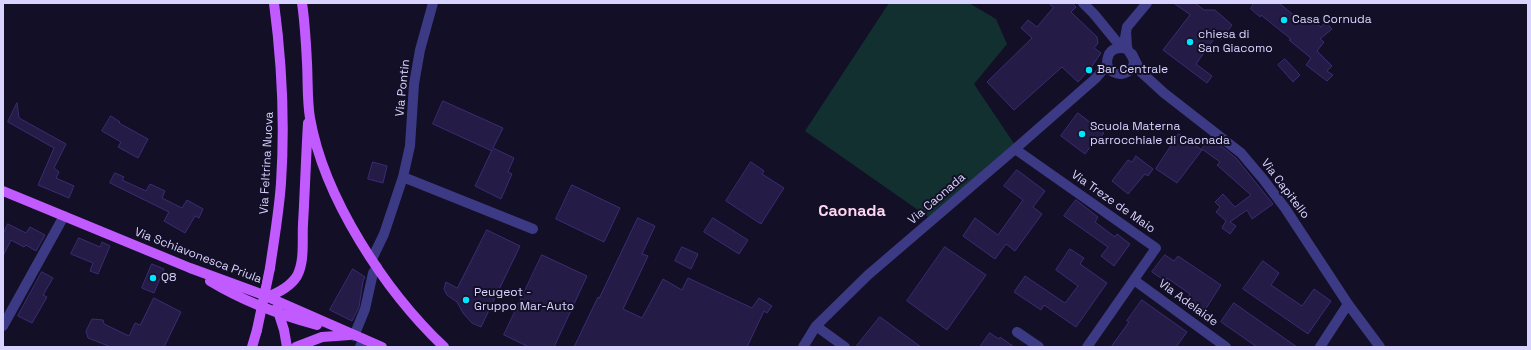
<!DOCTYPE html>
<style>
body{margin:0}
#map{position:relative;width:1531px;height:350px;overflow:hidden;background:#130f26;font-family:"Space Grotesk",sans-serif}
canvas{display:block}
.frame{position:absolute;inset:0;border:4px solid #d9d4ff;pointer-events:none}
</style>
<div id="map">
<canvas width="1531" height="350"></canvas>
<div class="frame"></div>
</div>
<script>
const c = document.querySelector('canvas').getContext('2d');
c.lineJoin = 'round';
function fill(path, color) { c.fillStyle = color; c.fill(path, 'evenodd'); }
function strokePath(path, color, width, dash) { c.strokeStyle = color; c.lineWidth = width; c.lineCap = dash ? 'butt' : 'round'; c.setLineDash(dash || []); c.stroke(path); }
function write(font, color, halo, rows, align = 'center') {
  c.font = font + ' "Space Grotesk",sans-serif'; c.lineWidth = 4; c.setLineDash([]); c.textBaseline = 'middle'; c.strokeStyle = halo; c.fillStyle = color; for (const [text, x, y, turn = 0] of rows) {
    c.save(); c.translate(x, y); c.rotate((+turn || 0) * Math.PI / 180); c.textAlign = isNaN(turn) ? turn : align; if (halo) c.strokeText(text, 0, 0); c.fillText(text, 0, 0); c.restore();
  }
}
fill(new Path2D(`
 M889,3H969L996,19L1007,44L974,84L1015,145L928,217L805,131Z`), '#12302f');
const building = new Path2D(`
 M1049,3H1072L1076,7L1071,12L1097,37L1098,43L1094,48L1101,53L1090,69L1078,82L1062,67L1014,110L987,82L1032,38L1021,28L1028,20L1037,27L1053,8Z
 M1174,3H1195L1204,10H1215L1232,25L1221,40L1216,36L1196,64L1212,76L1207,83L1163,50L1190,15Z
 M1254,3H1279L1303,23L1308,16L1321,27L1326,22L1332,29L1320,39L1324,42L1317,51L1332,66L1327,71L1333,75L1327,81L1306,65L1311,58L1289,40L1291,39L1261,15L1260,17L1251,9Z
 M1285,59L1300,75L1293,82L1278,65Z
 M443,101L503,128L493,148L514,158L508,172L512,174L501,199L475,186L492,150V151L433,124Z
 M17,103L19,118L66,144L54,168L59,172L56,178L74,186L69,198L38,185L54,148L8,122Z
 M1078,113L1104,133L1095,144L1094,142L1085,154L1061,136Z
 M111,116L120,122L119,123L148,139L138,158L118,147L121,142L102,131Z
 M1179,134L1202,150L1177,183L1156,169Z
 M1211,138L1236,158L1273,204L1252,219L1247,210L1230,222L1236,226L1230,234L1222,228L1226,221L1216,212L1220,207L1215,202L1223,194L1235,207L1251,195L1217,165L1220,162L1202,149Z
 M1136,156L1153,169L1148,176L1145,174L1128,194L1112,181L1128,160L1132,162Z
 M373,162L387,166L383,183L368,179Z
 M751,162L764,171L762,174L784,188L761,224L726,201Z
 M1017,170L1045,191L1033,207L1042,214L1015,251L1006,244L995,259L963,236L975,218L998,235L1023,200L1004,186Z
 M115,173L124,177L122,180L146,191L150,184L165,191L162,198L182,208L187,200L203,209L199,218L195,216L185,233L164,221L169,212L110,183Z
 M572,185L620,208L604,242L556,219Z
 M1076,200L1098,217L1095,222L1115,237L1117,234L1130,244L1114,266L1101,256L1108,247L1064,216Z
 M638,218L655,226L642,254L648,256L623,309L642,318L663,279L682,290L688,278L752,308L759,298L772,306L767,313L764,311L747,347H574L598,297L599,298Z
 M713,218L748,240L739,254L704,232Z
 M8,224L26,233L30,227L45,235L36,251L26,245L24,247L11,240L3,256V234Z
 M487,230L520,246L481,327L472,323L463,313L457,302L447,295L444,289L446,282L457,288Z
 M79,238L100,247L102,242L110,246L98,274L90,271L93,263L71,254Z
 M682,247L698,254L691,269L675,261Z
 M945,247L986,275L947,330L907,301Z
 M1070,249L1084,258L1080,264L1107,283L1076,327L1044,305L1041,310L1014,292L1025,276L1065,303L1078,286L1056,270Z
 M542,255L587,276L554,347H529L504,335Z
 M1165,255L1174,261L1178,256L1221,285L1205,310L1187,298L1190,294L1167,278L1165,281L1152,272Z
 M1263,261L1279,273L1271,285L1302,306L1314,289L1331,301L1308,334L1243,289Z
 M152,264L164,269L154,293L142,288Z
 M353,269L365,277L363,281L359,307L352,321L330,310Z
 M42,272L53,278L43,295L47,297L32,323L18,316Z
 M154,298L181,312L164,347H111L88,338L86,331L92,319L103,320L104,324L129,336L135,323L140,325Z
 M1142,300L1187,332L1176,347H1111L1129,322L1127,321Z
 M1234,303L1261,322L1297,347H1257L1221,322Z
 M880,317L921,347H856Z
 M990,333L999,339L1000,337L1014,347H980Z`);
fill(building, '#241b47');
strokePath(building, '#3b2d73', 1);
strokePath(new Path2D(`
 M1083,3L1094,14L1121,47
 M1126,32C1127,37 1126,46 1128,50C1132,57 1137,62 1131,69C1121,80 1103,71 1108,57C1110,48 1121,46 1128,50
 M1125,38L1127,27L1147,3
 M1132,54L1141,72L1164,93L1241,153L1263,179L1285,208L1348,304L1380,347
 M1015,149L1156,248L1087,347
 M403,177L533,229
 M372,259L384,234L403,177L410,146L414,84L420,50L433,3
 M1134,280L1226,347
 M3,326L64,216
 M816,326L845,347
 M1017,332L1039,347
 M354,336L365,309L373,273L377,267
 M360,347L363,339
 M803,347L816,326L868,275L1015,149L1096,78L1107,65
 M1320,347L1348,304`), '#3d3a85', 10);
strokePath(new Path2D(`
 M302,3C305,23 306,43 307,63C308,81 307,100 310,118C324,198 385,291 444,347
 M3,191L190,268L261,294L382,347
 M270,268C274,240 279,212 281,183C285,123 282,63 274,3
 M210,281C243,301 280,315 317,325
 M264,298C276,294 290,287 297,276C305,261 302,240 303,224C305,190 306,156 308,123
 M277,308L284,330L287,347
 M252,347L257,330
 M296,347L322,337L350,335`), '#c25bff', 10);
strokePath(new Path2D(`
 M257,330L270,268`), '#c25bff', 10);
for (const [x, y, r, color] of [
 [1284,20,4,"#00e5ff"],
 [1190,42,4,"#00e5ff"],
 [1089,70,4,"#00e5ff"],
 [1082,134,4,"#00e5ff"],
 [153,278,4,"#00e5ff"],
 [466,300,4,"#00e5ff"]
]) { const dot = new Path2D(); dot.arc(x, y, r, 0, 2 * Math.PI); c.fillStyle = color; c.fill(dot); strokePath(dot, '#130f26', 1.5); }
write('12px', '#d9d4ff', '#130f26', [
 ["Casa Cornuda",1292,20],
 ["chiesa di",1198,35],
 ["San Giacomo",1198,49],
 ["Bar Centrale",1097,70],
 ["Scuola Materna",1090,127],
 ["parrocchiale di Caonada",1090,141],
 ["Q8",161,278],
 ["Peugeot -",474,293],
 ["Gruppo Mar-Auto",474,307]
], 'left');
write('12px', '#d9d4ff', '#130f26', [
 ["Via Pontin",403,88,-84],
 ["Via Feltrina Nuova",267,163,-87],
 ["Via Capitello",1285,189,53],
 ["Via Caonada",937,199,-41],
 ["Via Treze de Maio",1113,202,35],
 ["Via Schiavonesca Priula",198,256,21],
 ["Via Adelaide",1188,303,36]
]);
write('bold 16px', '#ffd6f0', '#130f26', [
 ["Caonada",852,212]
]);
</script>
